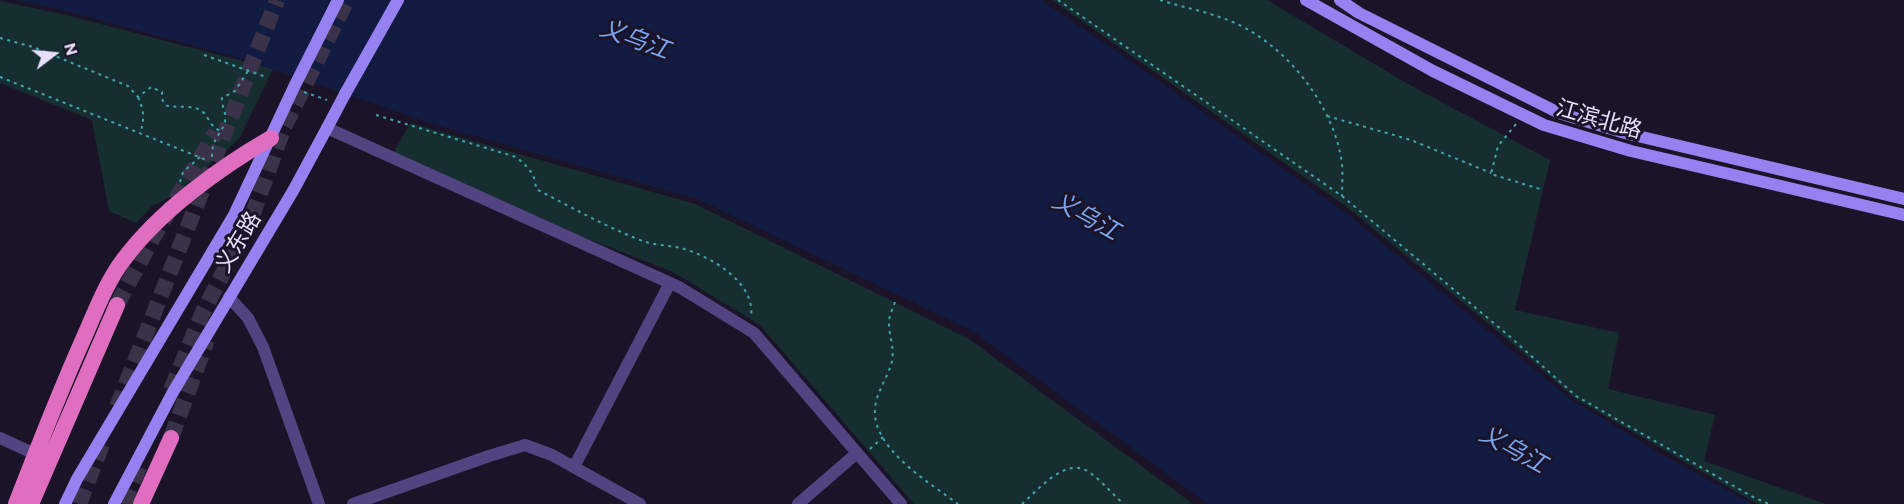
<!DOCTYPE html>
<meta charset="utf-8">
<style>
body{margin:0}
#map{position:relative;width:1904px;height:504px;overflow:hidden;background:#1b1428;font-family:Commissioner,sans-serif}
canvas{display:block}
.north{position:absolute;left:24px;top:24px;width:60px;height:60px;-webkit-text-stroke:4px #1b1428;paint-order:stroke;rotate:74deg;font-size:16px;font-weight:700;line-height:24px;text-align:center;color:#e7dffb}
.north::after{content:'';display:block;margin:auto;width:21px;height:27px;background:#e7dffb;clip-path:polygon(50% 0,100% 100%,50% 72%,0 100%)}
</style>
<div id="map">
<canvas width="1904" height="504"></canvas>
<div class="north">N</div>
</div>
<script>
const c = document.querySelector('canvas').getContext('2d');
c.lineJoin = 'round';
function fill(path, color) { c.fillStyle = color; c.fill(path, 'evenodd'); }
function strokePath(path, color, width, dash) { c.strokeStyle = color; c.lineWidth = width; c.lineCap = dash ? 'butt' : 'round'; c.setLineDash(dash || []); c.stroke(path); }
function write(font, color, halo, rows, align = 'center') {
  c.font = font + ' Commissioner,"Noto Sans SC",sans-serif'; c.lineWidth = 6; c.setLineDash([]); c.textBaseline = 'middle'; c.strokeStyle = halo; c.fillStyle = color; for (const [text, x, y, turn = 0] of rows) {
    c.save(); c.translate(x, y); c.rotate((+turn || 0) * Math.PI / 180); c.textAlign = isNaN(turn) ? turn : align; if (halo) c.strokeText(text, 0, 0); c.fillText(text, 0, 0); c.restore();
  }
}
fill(new Path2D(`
 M1052,0H1267L1408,84L1550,160L1515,310L1619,333L1608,389L1715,415L1704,461L1826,504H1759L1754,502L1576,399L1507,339L1347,207Z
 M0,1L66,15L273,69L239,139L176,194L152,206L136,223L109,211L92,120L0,83Z
 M410,123L695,204L969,339L1193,504H914L760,325L673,272L389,161Z`), '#172e31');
fill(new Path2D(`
 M16,0H1041L1139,67L1347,214L1569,398L1659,453L1752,504H1208L973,331L698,199L430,123L243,59L70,12Z`), '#121c43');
strokePath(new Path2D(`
 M117,305L151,241L216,132
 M171,390L203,312L251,219L284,127L347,0
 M117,407L277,0
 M171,438L207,340
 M79,504L105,437
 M124,504L142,460`), '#3a3248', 16, [16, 8]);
strokePath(new Path2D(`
 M1058,0L1342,196L1508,335L1576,396L1753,497L1769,504
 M1160,0C1185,8 1210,12 1235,23C1287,46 1335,107 1342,164C1343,175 1342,186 1342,196
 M0,38L33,47L128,86L138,97L151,87L162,92V99L165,105C176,109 190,104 200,110C209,115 208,125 220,131
 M204,55L266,77
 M0,77L209,161
 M304,92L327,100
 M138,97C144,111 145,119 140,133
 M376,115L516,157C528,167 535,173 536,189C569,206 601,224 635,238C650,245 666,245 681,248C710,256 756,282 751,317
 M1327,116L1411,140L1491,173
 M1516,124L1498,146L1491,174L1543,190
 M212,157C212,136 222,135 225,121C227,113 221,106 222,98L235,91L248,71
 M180,182L183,172L200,157
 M895,302C893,308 890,314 889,320C888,334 895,347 892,361C888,378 876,392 875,409C872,449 930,483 958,504
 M870,449L883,437
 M1022,504C1038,490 1066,456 1089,472C1102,481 1112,494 1124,504`), '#40a3ae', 2, [3, 4.5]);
strokePath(new Path2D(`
 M327,128L679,287L754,333L901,504
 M229,297L248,318L263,347L319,504
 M0,438L35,454
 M574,467L670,283
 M353,504L489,456L525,445L552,455L640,504
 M798,504L857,453`), '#514481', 12);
strokePath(new Path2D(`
 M1306,0L1433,71L1544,125L1631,151L1904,215
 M1340,0L1359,13L1559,113L1625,133L1904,199
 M345,94L398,0
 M65,504L77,479L234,215L294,87L338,0
 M114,504L173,392L293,191L327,128`), '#9681f0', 12);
strokePath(new Path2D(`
 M16,504C38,447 60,391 85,335C96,310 107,281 124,259C160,211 219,168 271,138
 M31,504L117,305
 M141,504L171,438`), '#e06ec0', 16);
strokePath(new Path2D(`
 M327,128L345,94`), '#9681f0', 12);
write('22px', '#e7dffb', '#1b1428', [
 ["江滨北路",1599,119,16],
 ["义东路",238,242,-59]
]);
write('italic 24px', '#79a5ef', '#1b1428', [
 ["义乌江",635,39,20],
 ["义乌江",1086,216,29],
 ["义乌江",1513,449,29]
]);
</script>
